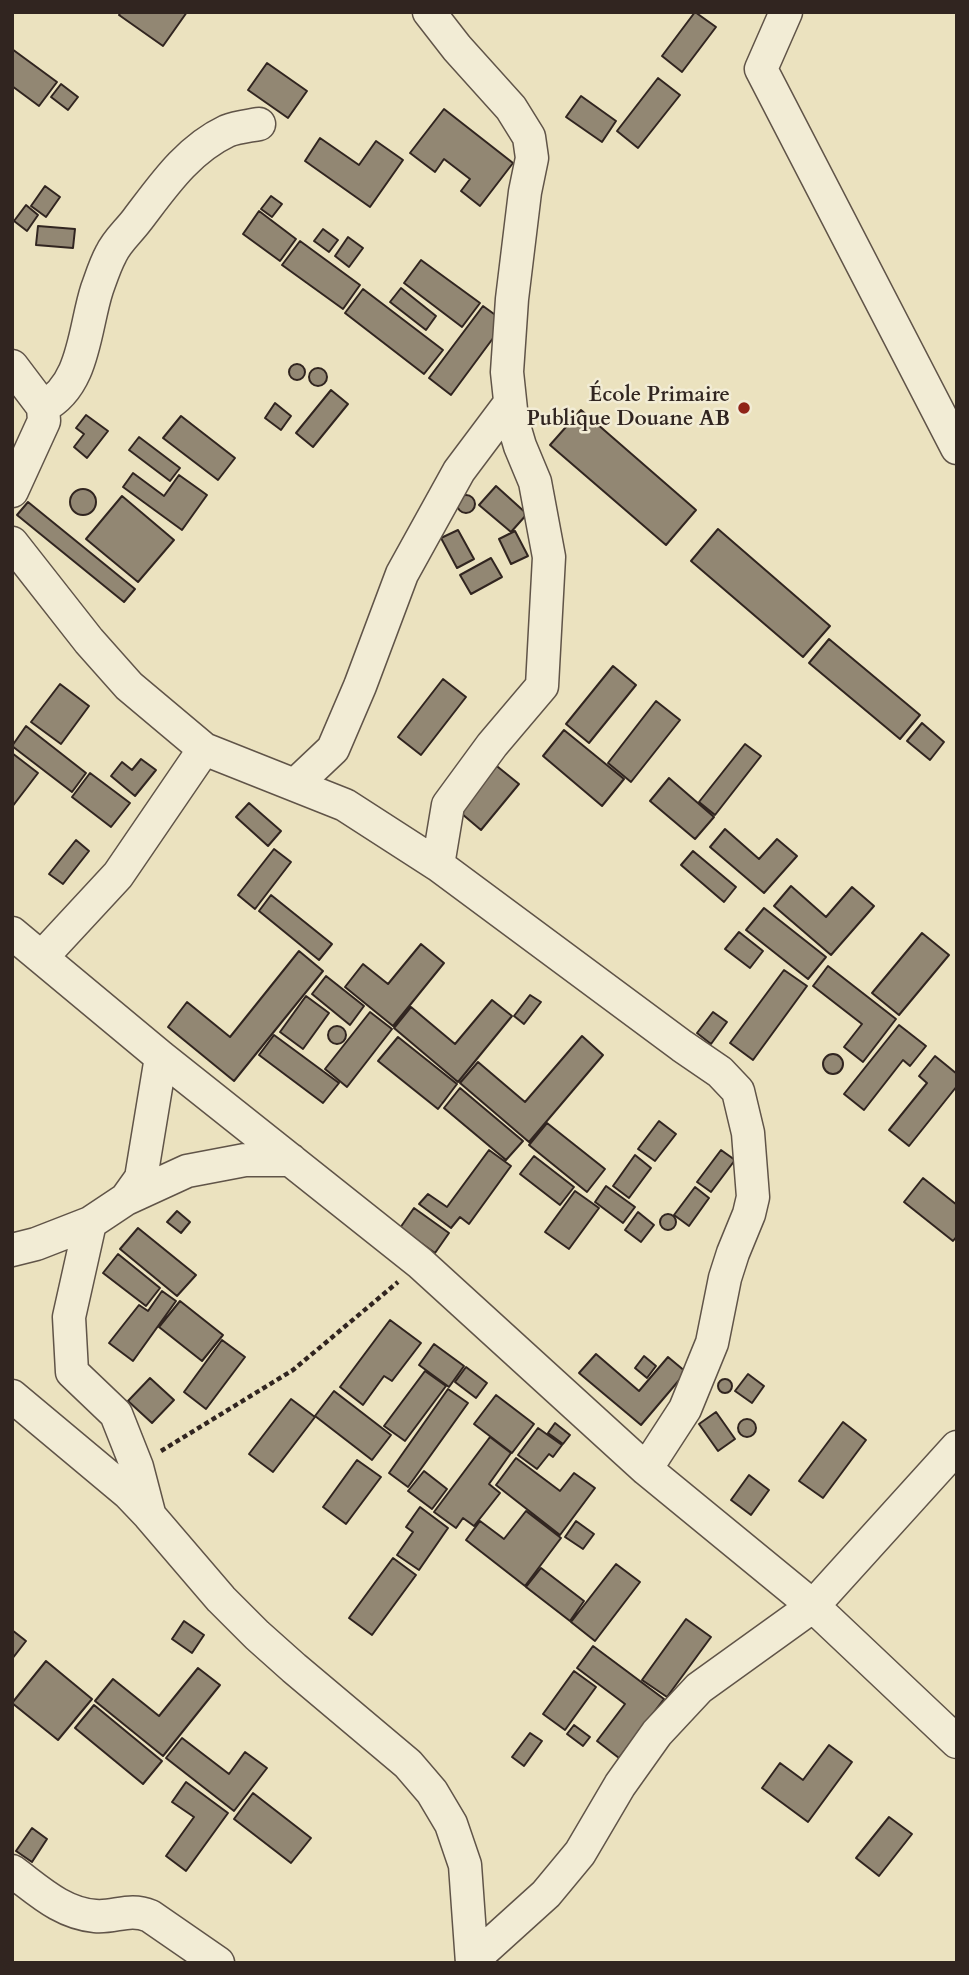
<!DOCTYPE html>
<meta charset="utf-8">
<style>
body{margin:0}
#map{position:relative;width:969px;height:1975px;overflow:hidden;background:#ebe2bf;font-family:Cardo,serif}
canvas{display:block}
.frame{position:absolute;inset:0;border:14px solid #312520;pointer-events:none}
</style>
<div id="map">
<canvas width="969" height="1975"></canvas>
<div class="frame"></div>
</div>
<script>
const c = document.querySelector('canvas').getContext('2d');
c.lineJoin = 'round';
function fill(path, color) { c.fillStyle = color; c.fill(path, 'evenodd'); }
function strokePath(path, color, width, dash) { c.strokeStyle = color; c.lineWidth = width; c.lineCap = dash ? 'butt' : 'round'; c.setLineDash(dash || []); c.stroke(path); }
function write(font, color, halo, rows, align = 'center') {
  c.font = font + ' Cardo,serif'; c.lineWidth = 5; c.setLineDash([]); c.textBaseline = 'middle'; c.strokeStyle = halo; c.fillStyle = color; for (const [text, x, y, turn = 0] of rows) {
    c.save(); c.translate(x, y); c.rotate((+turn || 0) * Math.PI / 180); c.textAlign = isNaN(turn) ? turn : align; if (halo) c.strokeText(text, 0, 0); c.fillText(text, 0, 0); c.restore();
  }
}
const building = new Path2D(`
 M121,12H187L163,46L119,15Z
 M695,12L716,27L682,72L662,56Z
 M12,49L57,82L39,106L12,86Z
 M267,63L307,91L288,118L248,90Z
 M658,78L680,95L638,148L617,131Z
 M61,84L78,97L68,110L51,97Z
 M581,96L616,121L602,142L566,117Z
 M444,109L513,163L480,206L461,191L470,179L444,159L435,172L410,153Z
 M320,138L359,165L376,141L403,160L370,207L305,161Z
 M45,186L60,197L46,217L31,206Z
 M271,196L282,204L272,217L261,209Z
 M26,205L38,215L27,231L14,221Z
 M259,211L296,239L280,261L243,234Z
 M38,226L75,229L73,248L36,245Z
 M323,229L338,240L329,252L314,241Z
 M348,237L363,248L349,267L335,256Z
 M300,241L360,285L343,309L282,265Z
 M421,260L480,303L462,327L404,283Z
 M401,288L436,316L426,330L390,302Z
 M363,289L443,350L424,374L345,313Z
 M483,306L505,322L451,395L429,378Z
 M289 372a8 8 0 1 1 16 0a8 8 0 1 1-16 0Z
 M309 377a9 9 0 1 1 18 0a9 9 0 1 1-18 0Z
 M331,390L348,404L313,447L296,433Z
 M275,403L291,416L281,430L265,418Z
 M581,410L696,510L666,545L550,445Z
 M86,415L108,431L87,458L74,447L84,434L76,428Z
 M181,416L235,458L218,480L163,438Z
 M139,437L180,468L170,481L129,450Z
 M133,473L164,496L179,475L207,495L182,530L123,487Z
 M496,486L527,514L511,532L479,505Z
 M70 502a13 13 0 1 1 26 0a13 13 0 1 1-26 0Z
 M457 504a9 9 0 1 1 18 0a9 9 0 1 1-18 0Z
 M122,496L174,540L138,582L86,539Z
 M28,502L135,589L124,602L17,515Z
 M718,529L830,626L803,657L691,561Z
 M458,530L474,559L457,568L441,538Z
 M515,531L528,556L511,564L499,539Z
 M491,558L502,577L471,594L460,575Z
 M829,639L920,715L900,739L809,663Z
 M613,666L636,685L589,743L566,724Z
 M443,679L466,697L421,755L398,737Z
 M60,684L89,706L61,744L31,722Z
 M656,701L680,720L631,782L608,763Z
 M922,723L944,742L930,760L907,741Z
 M26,726L86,773L72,792L12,746Z
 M564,730L624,779L602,806L543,756Z
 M745,744L761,756L715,815L699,802Z
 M12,753L38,773L12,807Z
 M141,759L156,770L135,796L111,776L122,762L132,770Z
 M493,763L519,784L481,830L455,808Z
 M90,773L130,803L111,827L72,797Z
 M669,778L714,817L695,839L650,801Z
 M249,803L281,831L268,846L236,817Z
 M725,829L759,859L777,839L797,856L764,893L710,847Z
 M76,840L89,851L63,884L49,874Z
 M274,849L291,862L255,909L238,895Z
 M693,851L736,887L724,902L681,865Z
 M791,886L826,917L852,887L874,906L831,955L774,906Z
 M271,895L332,944L319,960L259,911Z
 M764,908L826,957L808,979L746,930Z
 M739,932L763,951L750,968L725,949Z
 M922,933L949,955L899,1015L872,993Z
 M421,944L444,963L393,1026L345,987L363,964L388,984Z
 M299,951L323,971L234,1081L168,1027L187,1002L230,1037Z
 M828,966L896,1019L863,1062L844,1047L862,1024L813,986Z
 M784,970L807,986L753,1060L730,1043Z
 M326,976L364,1006L350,1025L312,994Z
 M530,995L541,1002L524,1024L514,1016Z
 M306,996L329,1013L303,1049L280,1032Z
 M492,1000L512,1016L458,1082L394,1028L411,1007L455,1044Z
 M370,1012L392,1029L347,1087L325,1069Z
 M713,1012L727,1022L711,1044L697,1033Z
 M899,1025L926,1046L910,1066L903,1060L864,1110L844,1094Z
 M328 1035a9 9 0 1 1 18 0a9 9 0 1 1-18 0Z
 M274,1035L339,1083L323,1103L259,1055Z
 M582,1036L603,1055L529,1142L460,1083L478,1062L525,1102Z
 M398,1037L457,1084L438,1109L378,1061Z
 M823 1064a10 10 0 1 1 20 0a10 10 0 1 1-20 0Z
 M935,1056L957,1074V1086L909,1146L889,1130L927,1083L919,1076Z
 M460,1088L523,1141L506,1160L444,1108Z
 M659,1121L676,1134L655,1161L638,1149Z
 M547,1123L605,1169L587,1192L529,1145Z
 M489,1150L511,1166L469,1224L460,1217L451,1228L419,1204L428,1194L447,1207Z
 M721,1150L735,1160L711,1192L697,1182Z
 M635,1155L651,1168L629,1198L613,1186Z
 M534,1156L574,1187L560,1205L520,1174Z
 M923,1178L957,1205V1236L953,1241L904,1202Z
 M606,1186L635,1207L623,1223L595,1202Z
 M695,1187L709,1198L689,1226L674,1215Z
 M575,1191L599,1208L569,1249L545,1232Z
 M414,1208L449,1233L435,1253L400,1228Z
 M177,1211L190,1222L181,1233L167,1222Z
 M638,1212L654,1225L641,1242L625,1230Z
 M660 1222a8 8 0 1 1 16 0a8 8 0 1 1-16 0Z
 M138,1228L196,1275L177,1296L120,1249Z
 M118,1254L160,1288L146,1306L103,1273Z
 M162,1291L176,1301L133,1361L109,1343L139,1305L148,1311Z
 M180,1301L223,1335L202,1361L159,1327Z
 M390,1320L421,1343L392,1381L384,1376L363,1405L340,1387Z
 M222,1340L245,1357L206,1409L184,1392Z
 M434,1344L464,1366L449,1387L419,1365Z
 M596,1354L639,1391L668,1357L686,1372L641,1425L579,1373Z
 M644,1356L656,1366L647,1378L635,1368Z
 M466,1367L487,1383L476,1398L455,1382Z
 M425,1371L446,1386L405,1441L384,1426Z
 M748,1374L764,1386L752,1403L735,1391Z
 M150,1378L174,1400L152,1423L128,1401Z
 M718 1386a7 7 0 1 1 14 0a7 7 0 1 1-14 0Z
 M448,1389L468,1403L408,1487L389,1473Z
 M334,1391L391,1435L372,1460L315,1416Z
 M496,1395L534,1424L512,1453L474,1424Z
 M291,1399L315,1417L273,1472L249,1454Z
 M716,1412L735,1439L718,1451L699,1424Z
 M738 1428a9 9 0 1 1 18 0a9 9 0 1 1-18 0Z
 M843,1422L866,1440L823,1498L799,1481Z
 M555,1423L570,1435L563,1444L548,1433Z
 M538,1428L562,1445L553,1457L549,1454L537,1469L518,1455Z
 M490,1437L511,1453L489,1484L500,1493L474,1526L463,1518L456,1528L434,1512Z
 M516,1458L560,1491L574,1473L595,1488L560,1535L496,1485Z
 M357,1460L381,1477L346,1524L323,1507Z
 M424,1471L447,1489L432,1509L408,1491Z
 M749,1475L769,1490L751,1515L731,1500Z
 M420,1507L448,1528L419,1570L397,1555L413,1532L406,1527Z
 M526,1511L561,1538L525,1586L466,1540L480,1521L504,1539Z
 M576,1521L594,1534L583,1549L565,1537Z
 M393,1558L416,1575L372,1635L349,1618Z
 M616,1564L640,1582L595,1641L571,1622Z
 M541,1568L584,1601L570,1621L526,1587Z
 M686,1619L711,1637L667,1697L642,1680Z
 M184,1621L204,1635L192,1653L172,1639Z
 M12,1630L26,1641L12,1659Z
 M593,1646L664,1699L619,1758L597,1741L625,1704L577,1668Z
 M46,1661L92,1699L58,1740L12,1703Z
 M198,1668L220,1685L163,1756L95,1701L113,1679L159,1716Z
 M574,1671L596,1687L565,1730L543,1714Z
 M94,1705L162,1761L143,1784L75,1728Z
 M574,1725L590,1737L583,1746L567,1734Z
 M530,1733L542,1741L524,1766L512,1757Z
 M182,1738L229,1774L245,1752L267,1768L234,1811L166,1758Z
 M829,1745L852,1762L808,1822L762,1788L780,1763L803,1780Z
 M186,1782L228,1813L186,1871L166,1856L194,1817L172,1802Z
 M253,1793L311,1838L291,1863L234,1819Z
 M889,1817L912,1834L879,1876L856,1858Z
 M32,1828L47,1839L32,1862L16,1851Z`);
fill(building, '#928773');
strokePath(building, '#312520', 2);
const minor = new Path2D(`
 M429,12L457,48L511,108L529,137L532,158L525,192L512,299L507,372L512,419L520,446L535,482L549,557L542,686L492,745L448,805L438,865
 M786,12L761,69L957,448
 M12,366L43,407L44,421L12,491
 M43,407C85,385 84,329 97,289C101,278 105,265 111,254C117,241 128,232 137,220C163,186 187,150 227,131C237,127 249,126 259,124
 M12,543L89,641L129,686L204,749L345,805L438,865L682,1046L720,1072L738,1091L748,1133L753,1197L749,1214L733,1253L725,1278L712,1343L685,1409L646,1469
 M296,784L333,749L360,686L402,574L459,471L510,403
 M12,933L161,1057L420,1263L646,1469L813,1606L957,1742
 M42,957L118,875L204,749
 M126,1199L187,1171L245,1160H291
 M90,1223L69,1317L72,1372L116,1414L137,1467L149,1513
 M12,1250L36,1244L90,1223L126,1199L141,1178L161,1057
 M12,1396L128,1493L149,1515L221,1599L257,1635L294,1668L408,1764L432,1792L451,1824L465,1865L472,1963
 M12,1871C38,1890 61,1913 95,1916C115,1918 129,1907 150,1916L218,1963
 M473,1960L546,1894L580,1853L620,1785L657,1733L699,1688L813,1606L957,1447`);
strokePath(minor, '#605448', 35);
strokePath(new Path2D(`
 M161,1451L293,1370L398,1282`), '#312520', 4.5, [5, 3.5]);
strokePath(minor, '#f2ecd5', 32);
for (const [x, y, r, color] of [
 [744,408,7,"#8f2418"]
]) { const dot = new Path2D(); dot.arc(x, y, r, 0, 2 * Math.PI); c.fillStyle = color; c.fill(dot); strokePath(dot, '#f2ecd5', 2.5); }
write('bold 21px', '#312520', '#f2ecd5', [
 ["École Primaire",730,396],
 ["Publique Douane AB",730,420]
], 'right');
</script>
